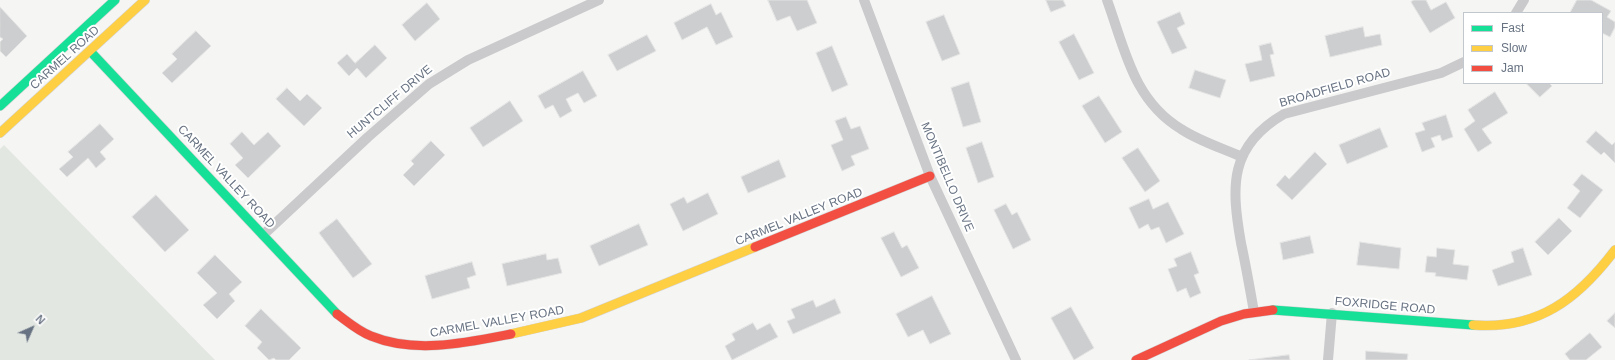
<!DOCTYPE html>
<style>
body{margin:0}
#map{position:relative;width:1615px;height:360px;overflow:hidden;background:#f5f5f4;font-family:Helvetica,sans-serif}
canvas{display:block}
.legend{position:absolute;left:1463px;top:12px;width:140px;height:72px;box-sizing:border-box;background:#fff;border:1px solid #c2c7cd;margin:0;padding:5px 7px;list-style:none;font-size:12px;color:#677282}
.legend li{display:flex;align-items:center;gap:8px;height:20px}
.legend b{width:20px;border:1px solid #c2c7cd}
.north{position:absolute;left:12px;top:308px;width:40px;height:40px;-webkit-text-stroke:3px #fff;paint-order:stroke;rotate:45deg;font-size:11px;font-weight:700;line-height:16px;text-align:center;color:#677282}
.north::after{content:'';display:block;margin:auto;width:14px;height:18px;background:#677282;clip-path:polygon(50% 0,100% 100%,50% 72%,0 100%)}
</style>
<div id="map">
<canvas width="1615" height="360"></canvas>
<ul class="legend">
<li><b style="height:5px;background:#16e098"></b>Fast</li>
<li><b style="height:5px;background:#ffcf43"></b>Slow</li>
<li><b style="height:5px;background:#f24e42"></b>Jam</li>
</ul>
<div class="north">N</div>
</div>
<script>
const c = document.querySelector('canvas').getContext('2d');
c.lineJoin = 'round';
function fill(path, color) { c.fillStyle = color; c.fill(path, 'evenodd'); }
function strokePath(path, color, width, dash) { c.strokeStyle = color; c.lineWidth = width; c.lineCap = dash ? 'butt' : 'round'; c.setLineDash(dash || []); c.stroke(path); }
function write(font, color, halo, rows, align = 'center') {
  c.font = font + ' Helvetica,sans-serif'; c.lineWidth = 4; c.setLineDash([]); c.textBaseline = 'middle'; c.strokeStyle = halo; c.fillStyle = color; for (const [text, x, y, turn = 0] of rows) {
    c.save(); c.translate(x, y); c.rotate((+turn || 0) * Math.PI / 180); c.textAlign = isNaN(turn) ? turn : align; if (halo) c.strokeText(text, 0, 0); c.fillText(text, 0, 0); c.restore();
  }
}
fill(new Path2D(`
 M4,145L215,360H0V149Z`), '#e3e7e2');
const building = new Path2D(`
 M768,0H807L817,23L797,31L790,16L777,21Z
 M1046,0H1063L1066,6L1051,12Z
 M1414,0H1426L1431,10L1446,2L1455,18L1430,33L1411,2Z
 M1577,0H1591L1611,11L1607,17L1615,22V27L1610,37L1602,33V13H1570Z
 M427,3L440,19L415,41L402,25Z
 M711,4L716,15L721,12L733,37L716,45L707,27L682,40L674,23Z
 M0,7L27,36L6,57L0,51V42L3,39L0,37Z
 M1180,12L1185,24L1177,28L1187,48L1172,54L1157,22Z
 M944,15L960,54L942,61L926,22Z
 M1363,27L1365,37L1380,34L1382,45L1330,57L1325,36Z
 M196,31L211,46L172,83L162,73L177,59L172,54Z
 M1074,34L1094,73L1079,80L1059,42Z
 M647,35L656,51L617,71L608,55Z
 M1271,43L1274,54L1270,55L1275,76L1250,82L1245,64L1262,60L1259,46Z
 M375,45L387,58L366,78L357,68L349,76L337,63L347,54L355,63Z
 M832,46L848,85L832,92L816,53Z
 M1195,70L1226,80L1220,98L1189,88Z
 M583,71L597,96L584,103L578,93L566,99L572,111L560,118L553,105L545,109L538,96Z
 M969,82L981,122L963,127L951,88Z
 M1526,83H1549L1552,86L1540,97Z
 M287,88L300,101L307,94L322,108L304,126L276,99Z
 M1495,92L1508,113L1482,129L1492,143L1478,152L1464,129L1475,121L1468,110Z
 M1099,96L1122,132L1105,143L1082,106Z
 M510,101L523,121L483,147L470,128Z
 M1446,115L1453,137L1442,141L1440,135L1431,138L1435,147L1422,152L1415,133L1425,130L1422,123Z
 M846,117L851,129L860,126L869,149L851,156L855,165L842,171L831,145L843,140L835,121Z
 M100,124L114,139L100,152L106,159L96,168L88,158L67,177L59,169L73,157L68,152Z
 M1380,128L1388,147L1347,164L1339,145Z
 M1596,131L1612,145L1615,142V163L1604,152L1601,155L1586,142Z
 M242,132L254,145L268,132L281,146L248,178L235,165L243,158L230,144Z
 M431,141L445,155L414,186L403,175L414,164L411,161Z
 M982,142L994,177L978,183L966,148Z
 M1138,148L1160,181L1145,192L1122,158Z
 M1315,152L1327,164L1292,200L1276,185L1285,175L1289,179Z
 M779,160L786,177L748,193L741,177Z
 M1582,174L1603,190L1580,218L1567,208L1580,191L1573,185Z
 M708,193L718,214L683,231L670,204L684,197L687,203Z
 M156,195L189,230L165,252L132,217Z
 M1149,199L1153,209L1168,202L1184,234L1166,243L1159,227L1151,230L1148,224L1139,229L1129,208Z
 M1006,204L1012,215L1017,212L1031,240L1013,249L994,210Z
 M1559,218L1572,231L1548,255L1535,242Z
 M337,219L372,264L353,278L319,233Z
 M639,224L648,245L599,266L590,246Z
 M894,232L902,248L907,245L919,268L901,277L881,238Z
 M1310,236L1314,253L1283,260L1280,243Z
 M1360,242L1401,248L1399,269L1357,265Z
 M1437,248L1455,250L1453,264L1469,266L1467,280L1435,276L1436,273L1425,272L1427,256L1436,257Z
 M1523,248L1532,275L1498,286L1492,270L1514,262L1511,252Z
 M1191,252L1199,273L1194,275L1201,293L1190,298L1186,288L1177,292L1168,269L1177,266L1174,259Z
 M546,254L547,260L558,258L562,273L507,286L502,264Z
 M215,255L242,282L229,294L235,301L217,319L203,305L217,293L197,273Z
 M472,262L476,275L467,278L470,288L432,299L425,276Z
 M932,296L951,334L930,344L923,330L908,337L896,314Z
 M835,299L841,313L793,334L787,321L795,318L791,309L813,300L816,307Z
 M1071,307L1094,348L1074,360L1051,318Z
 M261,309L301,348L289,360H276L274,358L269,360L257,348L262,342L245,326Z
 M1615,313V328L1607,321Z
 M753,323L757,330L770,323L778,337L732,360L725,346L735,340L732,334Z
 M1590,333L1602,347L1586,360H1570L1565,354Z
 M1366,351L1408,354L1407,360H1366Z
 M1289,355L1290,360H1249Z`);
fill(building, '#cdcecf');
strokePath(building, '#e4e4e4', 1);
const fast = new Path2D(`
 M90,51L337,314
 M0,106L115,0
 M1273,310L1473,325`);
const slow = new Path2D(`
 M0,133L145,0
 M1473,325C1538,330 1578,299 1615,250
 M511,334L581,318L755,247`);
const jam = new Path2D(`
 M755,247L930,176
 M337,314C348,322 358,331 371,336C415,354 465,343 511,334
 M1136,360L1221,321L1244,314L1273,310`);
strokePath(fast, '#d2d2d3', 10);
strokePath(slow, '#d2d2d3', 10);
strokePath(jam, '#d2d2d3', 10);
strokePath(new Path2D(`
 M864,0L930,176L1016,360
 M1107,0C1125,49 1133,100 1181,129C1199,141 1222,148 1242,157
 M1516,13L1524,0
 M263,235L368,137L429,84L468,60L599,0
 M1254,312C1250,289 1246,266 1241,243C1231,186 1229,146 1284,114L1441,73L1464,62
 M1328,360L1332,313`), '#cacacc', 10);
strokePath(fast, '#16e098', 9);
strokePath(slow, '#ffcf43', 9);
strokePath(jam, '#f24e42', 9);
write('12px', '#677282', '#fff', [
 ["CARMEL ROAD",65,58,-42],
 ["BROADFIELD ROAD",1335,88,-16],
 ["HUNTCLIFF DRIVE",390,102,-40],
 ["CARMEL VALLEY ROAD",226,177,47],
 ["MONTIBELLO DRIVE",947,177,67],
 ["CARMEL VALLEY ROAD",799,217,-22],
 ["FOXRIDGE ROAD",1385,306,5],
 ["CARMEL VALLEY ROAD",497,322,-10]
]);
</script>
